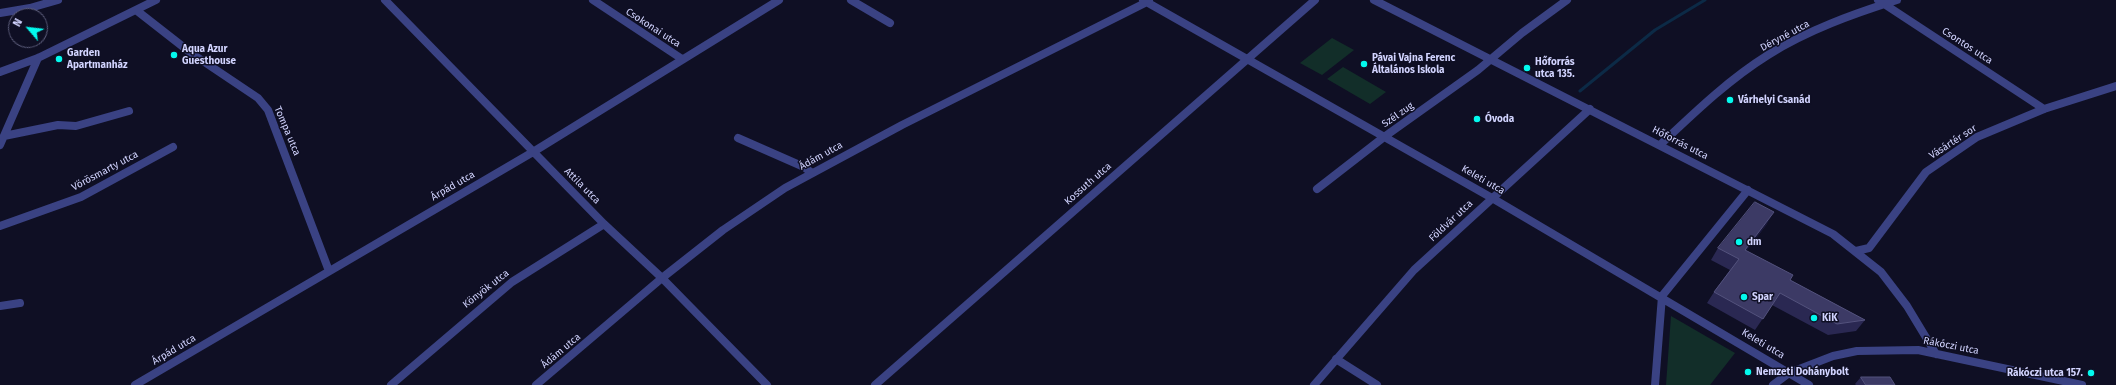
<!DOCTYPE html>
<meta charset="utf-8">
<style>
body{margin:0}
#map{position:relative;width:2116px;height:385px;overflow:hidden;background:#0f0f24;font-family:"Fira Sans",sans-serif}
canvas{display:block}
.north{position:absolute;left:8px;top:8px;width:40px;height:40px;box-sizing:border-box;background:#0f0f24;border:1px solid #5d5e7c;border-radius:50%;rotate:298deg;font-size:11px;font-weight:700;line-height:16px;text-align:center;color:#d2d4ff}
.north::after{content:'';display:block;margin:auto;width:14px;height:18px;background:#03faee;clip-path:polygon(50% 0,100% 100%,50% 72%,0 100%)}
</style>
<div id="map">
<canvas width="2116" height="385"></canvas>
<div class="north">N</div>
</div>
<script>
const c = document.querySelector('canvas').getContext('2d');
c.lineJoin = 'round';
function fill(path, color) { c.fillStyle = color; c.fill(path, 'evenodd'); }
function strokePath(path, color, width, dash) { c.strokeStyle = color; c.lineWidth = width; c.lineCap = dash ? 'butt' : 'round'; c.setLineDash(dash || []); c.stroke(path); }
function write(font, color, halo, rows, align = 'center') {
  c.font = font + ' "Fira Sans",sans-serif'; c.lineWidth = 3; c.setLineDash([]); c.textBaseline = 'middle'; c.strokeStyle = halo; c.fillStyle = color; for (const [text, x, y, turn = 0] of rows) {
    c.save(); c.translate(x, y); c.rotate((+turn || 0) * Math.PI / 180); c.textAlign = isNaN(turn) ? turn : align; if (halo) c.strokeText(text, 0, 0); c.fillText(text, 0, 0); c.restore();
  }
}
fill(new Path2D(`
 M1332,38L1354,50L1322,75L1300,63Z
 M1343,67L1386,92L1370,104L1327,79Z
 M1671,316L1735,353L1710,385H1666Z`), '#122e29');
strokePath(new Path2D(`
 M1580,91L1655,30L1705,0`), '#0c2a46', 3);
strokePath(new Path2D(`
 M385,0L604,224L662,278L767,385
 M593,0L682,59
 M851,0L890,23
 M1143,0L1492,198L1809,385
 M1374,0L1833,234L1881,272L1907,306L1936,354
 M1878,0L2044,109
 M136,10L191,53L258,98L268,110L329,271
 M0,13L30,8L58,0
 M0,72L38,58L156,0
 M4,136L58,125L76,126L129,111
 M738,138L804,167L812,173
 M0,145L38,58
 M1660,145C1694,113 1728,80 1768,55C1808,30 1853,14 1897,0
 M1317,189L1384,137L1478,70L1522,33L1567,0
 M0,226L81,197L173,147
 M1856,251L1869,248L1926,172L1977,137L2044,109L2116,86
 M0,306L20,303
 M1336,359L1377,385
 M135,385L533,152L779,0
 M391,385L512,282L604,224
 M536,385L662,278L723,230L785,188L902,125L1149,1
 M875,385L1315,0
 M1314,385L1414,270L1590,109
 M1655,385L1662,296L1748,190
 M1773,385L1789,373L1833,356L1857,351L1918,350L2082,385`), '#3a4283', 8);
fill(new Path2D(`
 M1767,224L1746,251L1790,280L1865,320L1856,331L1828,335L1772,305L1755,330L1707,303L1714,292L1730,270L1711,260L1718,248Z
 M1861,377L1895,385H1856L1855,384Z`), '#2a2852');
fill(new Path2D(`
 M1774,212L1767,224L1738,262L1745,250Z`), '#171638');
const building = new Path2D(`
 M1755,202L1774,212L1745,250L1793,275L1790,280L1865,320L1837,324L1780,293L1763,319L1714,292L1739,259L1718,248Z
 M1861,377H1890L1895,385H1866Z`);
fill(building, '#3c3a65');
strokePath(building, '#53527d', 1);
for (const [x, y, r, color] of [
 [174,55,4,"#03faee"],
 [59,59,4,"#03faee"],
 [1364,64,4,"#03faee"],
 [1527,68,4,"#03faee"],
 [1730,100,4,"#03faee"],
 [1477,119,4,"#03faee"],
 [1739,242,4,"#03faee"],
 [1744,297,4,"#03faee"],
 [1814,318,4,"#03faee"],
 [1748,372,4,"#03faee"],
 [2091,373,4,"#03faee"]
]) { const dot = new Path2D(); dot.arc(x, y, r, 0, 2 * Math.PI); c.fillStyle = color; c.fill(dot); strokePath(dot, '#0f0f24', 1.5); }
write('10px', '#d2d4ff', '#0f0f24', [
 ["Csokonai utca",653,28,33],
 ["Déryné utca",1785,36,-28],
 ["Csontos utca",1967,46,33],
 ["Szél zug",1398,115,-35],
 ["Tompa utca",287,131,67],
 ["Vásártér sor",1953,142,-33],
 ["Hőforrás utca",1680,143,27],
 ["Ádám utca",821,156,-29],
 ["Vörösmarty utca",105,171,-28],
 ["Keleti utca",1483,180,30],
 ["Kossuth utca",1088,184,-41],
 ["Árpád utca",453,186,-30],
 ["Attila utca",582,186,45],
 ["Földvár utca",1451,221,-43],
 ["Könyök utca",486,289,-38],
 ["Keleti utca",1763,344,31],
 ["Rákóczi utca",1951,346,11],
 ["Árpád utca",174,350,-31],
 ["Ádám utca",561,351,-40]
]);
write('bold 10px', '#d2d4ff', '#0f0f24', [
 ["Aqua Azur",182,49],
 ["Guesthouse",182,61],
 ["Garden",67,53],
 ["Apartmanház",67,65],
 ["Pávai Vajna Ferenc",1372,58],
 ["Általános Iskola",1372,70],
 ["Hőforrás",1535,62],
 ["utca 135.",1535,74],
 ["Várhelyi Csanád",1738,100],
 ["Óvoda",1485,119],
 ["dm",1747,242],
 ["Spar",1752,297],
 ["KiK",1822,318],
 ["Nemzeti Dohánybolt",1756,372],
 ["Rákóczi utca 157.",2083,373,"right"]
], 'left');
</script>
